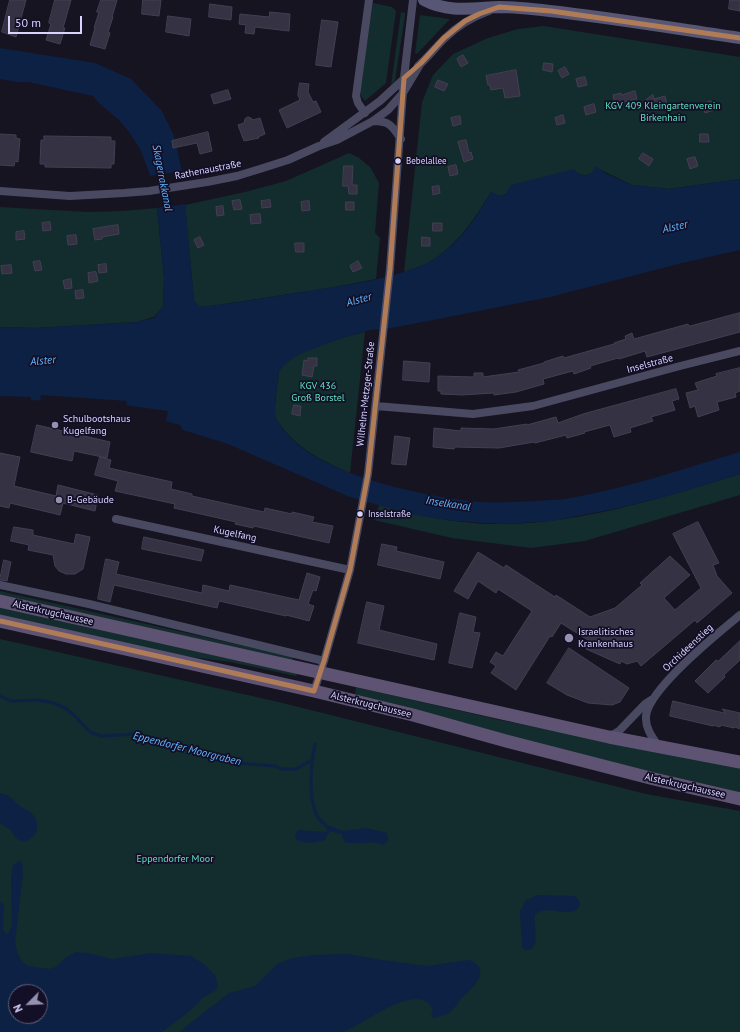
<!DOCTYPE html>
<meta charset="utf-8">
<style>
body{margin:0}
#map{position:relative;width:740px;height:1032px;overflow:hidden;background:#161421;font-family:"PT Sans",sans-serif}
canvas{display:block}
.north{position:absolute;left:8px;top:984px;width:40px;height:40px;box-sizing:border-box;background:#130f26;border:1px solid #625e7d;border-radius:50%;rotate:246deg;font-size:11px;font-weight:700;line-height:16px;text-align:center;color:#d9d4ff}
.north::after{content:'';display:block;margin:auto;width:14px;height:18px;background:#9591b1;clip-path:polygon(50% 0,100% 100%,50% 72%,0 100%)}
.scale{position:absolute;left:8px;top:16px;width:74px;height:18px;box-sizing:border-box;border:2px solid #d9d4ff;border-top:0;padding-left:5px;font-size:12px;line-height:14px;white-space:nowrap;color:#d9d4ff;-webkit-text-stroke:3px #130f26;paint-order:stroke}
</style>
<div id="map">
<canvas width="740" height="1032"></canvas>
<div class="north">N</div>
<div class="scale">50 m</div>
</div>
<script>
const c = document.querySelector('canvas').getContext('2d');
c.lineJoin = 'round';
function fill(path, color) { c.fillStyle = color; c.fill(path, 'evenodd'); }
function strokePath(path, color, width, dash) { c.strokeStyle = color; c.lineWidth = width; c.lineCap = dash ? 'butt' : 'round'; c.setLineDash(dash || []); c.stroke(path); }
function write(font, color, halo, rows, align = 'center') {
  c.font = font + ' "PT Sans",sans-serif'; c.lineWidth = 3.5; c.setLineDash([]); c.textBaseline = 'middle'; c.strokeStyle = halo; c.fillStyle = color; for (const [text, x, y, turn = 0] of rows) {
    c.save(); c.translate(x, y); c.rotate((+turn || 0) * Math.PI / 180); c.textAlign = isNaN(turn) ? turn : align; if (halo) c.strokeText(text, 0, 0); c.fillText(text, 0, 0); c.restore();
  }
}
fill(new Path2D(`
 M373,3L392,7L396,11L386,83L365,101L361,96L360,90Z
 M401,12L405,13V15L395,81L391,85Z
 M420,15L450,19L417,54L415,53Z
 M544,26L740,57V179L669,189L632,185L599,169C589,173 589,178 577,173L510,189L506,194L499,196L491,192C475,219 457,245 430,262C422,266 412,269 404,272L422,102L433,75L453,54L488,38L518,29Z
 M349,153L359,158L370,167L379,183L375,233L380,238L376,279L335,287L218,305L200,307L194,301L185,205L245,192L286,181Z
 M0,207L87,212L123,211L157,208L164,278L163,307L154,317L137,322L36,328L0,327Z
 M365,332L350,473C324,462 298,449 281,426C280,424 277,421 276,419C273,410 278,382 279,372C288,351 343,337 365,332Z
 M740,474V495L585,541L531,548L452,538L374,520L379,505C418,516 463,525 504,524C585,523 664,497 740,474Z
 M0,591L293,657L292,664L0,596Z
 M0,607L298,673L296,676L230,662L168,654L0,616Z
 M0,639L283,703L646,794L740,811V1032H0ZM16,992H40V1016H16Z
 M356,687L500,720L740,768V794L658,775L355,695Z`), '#132c2d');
fill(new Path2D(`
 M0,48L95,63L131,79L162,111L174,136L182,171L194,300L200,307C242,302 284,295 326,288C355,284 385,279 412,269C418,267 424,265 429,262C457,247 476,219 491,192L499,196L506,194L511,185L574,169C582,179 591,177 596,166L605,173L632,185L669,189L740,179V250L682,263L550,297L392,328L370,330L345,337L297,355L282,367L279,372C278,383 272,411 277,420C304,471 409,493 463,500C486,504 511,502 535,501C545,500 555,500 565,499C625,489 682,469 740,452V474L675,494L619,508L552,521L503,524L455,521L414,515L350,497L228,444L183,430L180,425L166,421L168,411L110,403L0,399V327L36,328L137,322L154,318L163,307L164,278L157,208L150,175L140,149L129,132L119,120L100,104L93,96L28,82H16L0,79Z
 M0,793C10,794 13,801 20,806C24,809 28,810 31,813C38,819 40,831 32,837C29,840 25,842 21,841C13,838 14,832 8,828C6,826 3,825 0,824Z
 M330,826L343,831L366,828L387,833L388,841L383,845C369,839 359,846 345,842L341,834L330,831L327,836L326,839C318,843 306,844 297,840L295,836L297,831L299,830L326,832Z
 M19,861L22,862L23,873L15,942L17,952L23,963L28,966L49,969L56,967L64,959L76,952L87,953L112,959L151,953L191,956L205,965L215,975L218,985L216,990L204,997L191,1010L162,1032H0V903L2,902L4,906L3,930L5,933H8L12,925L11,878L13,865ZM16,992H40V1016H16Z
 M538,895L574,896L578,899L580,904L578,909C564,918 552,904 535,914C533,925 542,952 525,950L522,947L520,911L525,901Z
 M349,954L382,960L427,966L469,960C495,970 470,990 460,1000C457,1004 454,1009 450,1012C446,1015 440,1016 435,1018H433L431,1015L433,1011C421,977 362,1026 343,1032C335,1032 310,1032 300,1032C260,1032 219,1032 179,1032L229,993L255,986L277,964L293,958L316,955Z`), '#0d2144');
fill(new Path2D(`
 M184,171L187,204L155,208L148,176Z
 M41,395L127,401L126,407L110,405L40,403Z
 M0,396L31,397V402L0,401Z`), '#161421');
strokePath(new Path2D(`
 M0,696L11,701L39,700L53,703L65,708L74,715L90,732L101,736L137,734L153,738L172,745L224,758L236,763L275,766L281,769H296L312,760
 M315,744C311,765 308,796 317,816C320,821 325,824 328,828`), '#0d2144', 3);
const building = new Path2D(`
 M10,0H26L16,37L2,32Z
 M55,0H71L63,28H65L60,44L46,40L51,24L49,23Z
 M101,0H117L112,17H113L108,32L110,33L105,49L90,45L95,28H94L99,12H97Z
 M143,0H161L159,16L142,14Z
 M730,0H740V11L729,9Z
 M210,4L232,7L231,20L209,17Z
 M270,12L290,14L289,31L255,27L254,34L245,33L246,25L239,24L240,14L269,17Z
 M168,16L191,19L189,36L166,32Z
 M322,20L338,22L331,67L316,65Z
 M463,55L468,63L461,67L457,59Z
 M544,63L553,64L552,72L543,70Z
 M565,67L569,74L562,78L558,71Z
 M516,70L520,96L505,98L503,88L491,90L490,85H488L486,76Z
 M585,77L587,85L578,87L576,79Z
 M438,80L448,84L444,91L435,87Z
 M300,83L309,84L308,92L313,102L316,101L321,112L287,128L279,110L300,100L298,95Z
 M228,90L231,99L214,104L211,95Z
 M635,91L637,99L615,104L613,95L621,93V95Z
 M653,95L654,99L665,96L667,104L649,109L646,100Z
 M711,101L714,110L705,113L703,104Z
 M594,104L596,112L586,115L584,107Z
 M563,115L565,123L557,125L555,118Z
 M460,116L461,124L453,126L451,118Z
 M248,117L251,118L253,120L260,118L265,134L258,137L259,138L244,141L238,125L244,123L245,119Z
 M208,132L212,151L200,154L197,143L173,148L172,141Z
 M0,134L16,135V138L20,139L18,162L15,161L14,166L0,165Z
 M700,134H708L709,142H700Z
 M44,136L111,137V141H115L114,164H111V168L45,167V164H40L41,140H44Z
 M466,140L469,153L471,152L473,159L464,162L458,142Z
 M643,153L653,159L649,166L639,159Z
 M695,157L698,166L690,169L687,159Z
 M456,165L458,174L450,176L448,167Z
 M344,166H353L352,185H357V194H349L348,186H343Z
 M439,186L440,193L433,195L432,187Z
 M240,200L242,209L234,210L232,201Z
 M270,200L271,207L262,208L261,201Z
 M309,201L310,210L302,211L301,202Z
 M346,202H354V210H346Z
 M223,206L224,215L217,216L216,207Z
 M260,214L261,223L251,224L250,215Z
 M50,222L51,230L43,231L42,223Z
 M433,223H442V231H433Z
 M118,225L119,234L102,237V239L95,240L93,229Z
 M24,231L25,239L16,240V232Z
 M76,235L77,244L68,245L67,236Z
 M200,237L204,245L198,248L194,240Z
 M422,237L430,238V246H422Z
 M295,243H304V252H296Z
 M40,261L42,270L35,271L33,262Z
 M358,261L362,268L353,272L350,266Z
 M106,264L107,272L99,273L98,265Z
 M11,265L12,273L2,274L1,266Z
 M96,272L98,281L89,283L88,273Z
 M71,279L72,288L65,289L63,281Z
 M83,290L84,298L76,299L75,291Z
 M740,313V332L647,357L645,351L619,359L618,358L590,366L591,368L574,374L573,371L543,379L544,384L516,392L494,395V393L462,395L441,394V391H438V376L474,377V373H483V377L519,372L518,370L544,363V362L563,356L564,358L614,344V343L626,339L625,336L632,333L634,339L688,324L689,326Z
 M308,358H317V366H314L312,377L302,375L304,360L308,361Z
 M404,361L430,363L429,382L403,380Z
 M740,368V391L735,393L736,397L717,402L719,410L698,417L695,406L690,408L686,393L698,390L695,383L717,376L716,374Z
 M676,389L679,399L672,401L675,410L651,417L653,421L630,428L631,432L614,437L610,425L584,432L585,433L567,438L566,435L535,443L534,442L499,448L455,447L454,449L433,447L434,428L461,431V428L494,429L527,424V425L556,417L558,423L583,414Z
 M294,405L301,406L300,416L292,414Z
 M37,425L110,442L107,458L74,451L72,461L31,452Z
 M395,436L410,438L406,465L392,464Z
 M0,453L20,457L14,486L56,496L58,485L98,495L95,511L63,503L60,515L10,503L9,508L0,506Z
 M100,457L111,460L109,468L172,482L171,489L192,494V496L264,512L265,508L292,514V512L314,517L312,522L333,526L329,543L254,526L253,528L235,524L236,522L174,508L175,504L115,491L118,481L95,475Z
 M698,522L719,563L713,565L717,576L732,593L697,623L695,620L641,666L637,661L627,664L621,661L620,664L586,649L591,642L561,623L552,637L550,636L516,690L491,673L496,666L490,662L496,652L503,656L532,611L498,589L496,593L478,581L468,599L454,591L478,552L504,568L506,565L555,597L556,595L590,617L615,608L642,585L640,583L670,556L690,575L664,598L675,610L701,588L673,534Z
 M14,527L33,530V535L74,544L76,534L90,537L83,569L75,574H66L59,571L55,566L53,555L28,550L29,545L11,541Z
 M144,537L204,550L201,561L142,549Z
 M382,544L397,547L396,551L444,562L440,579L378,565Z
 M106,559L119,562L116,574L202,593L203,585L229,591L230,585L299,600L307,573L320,577L316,591L313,590L308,604L314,606L309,621L286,615V616L219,601L217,608L114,585L110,602L98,599Z
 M4,560L11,562L7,581L0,580Z
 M367,602L384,606L379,630L437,644L434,660L358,643Z
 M460,613L476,617L473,632L480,633L472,668L449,663Z
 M740,641V660L724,675L725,677L708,693L695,681L716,660L718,661Z
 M569,648L629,688L620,702L612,705L588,703L567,695L547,683Z
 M673,701L724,713L726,714L722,709L740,713V729L735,727L734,728L721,725L720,727L713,725V726L670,716Z`);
fill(building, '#343243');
strokePath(building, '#433f54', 1);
strokePath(new Path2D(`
 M418,66C427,58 435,48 444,39C457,26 472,17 489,11
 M365,113L358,103L356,96L369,0
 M373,121C390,121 392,126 401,139
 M324,142L380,101L406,77
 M0,191L70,196L124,193L149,191L207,182L237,176L263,168L288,160L319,146L337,140L373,121L388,110L403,93L421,63
 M376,406L473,414L533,406L680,366L740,351
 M116,519L350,570
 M0,585L89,604L324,661
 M314,691L324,661L350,570L368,474L390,269L404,78L413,0
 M609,737L619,731L645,704L651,700
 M659,747C652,737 645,728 646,716C649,688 718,633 740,615`), '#4a4962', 8);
strokePath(new Path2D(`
 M424,0C448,13 473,8 499,7C516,7 533,9 550,11C614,18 677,29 740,38`), '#575674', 12);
strokePath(new Path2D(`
 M0,601L609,737L740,762
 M0,621L314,691L413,715L506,741L654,779L740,799`), '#5e5373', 13);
strokePath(new Path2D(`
 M0,621L314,691L324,661L350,570L368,474L390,269L404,78L421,63L444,38L465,21L479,14L499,7L551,11L740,38`), '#b07c57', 5);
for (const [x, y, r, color] of [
 [398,161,3.5,"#d9d4ff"],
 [55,425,4,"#9591b1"],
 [59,500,4,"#9591b1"],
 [360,514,3.5,"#d9d4ff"],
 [569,638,5,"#9591b1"]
]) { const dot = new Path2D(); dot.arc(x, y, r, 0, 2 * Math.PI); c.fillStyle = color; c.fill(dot); strokePath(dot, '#130f26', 1.5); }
write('9px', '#d9d4ff', '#130f26', [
 ["Bebelallee",406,161],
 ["Inselstraße",368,514]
], 'left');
write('10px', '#5fe0c0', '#130f26', [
 ["KGV 409 Kleingartenverein",663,106],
 ["Birkenhain",663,118],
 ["KGV 436",318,386],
 ["Groß Borstel",318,398],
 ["Eppendorfer Moor",175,859]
]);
write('10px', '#d9d4ff', '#130f26', [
 ["Rathenaustraße",208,170,-11],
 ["Inselstraße",650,364,-15],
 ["Wilhelm-Metzger-Straße",366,394,-84],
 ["Kugelfang",235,534,12],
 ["Alsterkrugchaussee",53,613,13],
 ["Orchideenstieg",688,648,-43],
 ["Alsterkrugchaussee",371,705,14],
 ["Alsterkrugchaussee",685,786,13]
]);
write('10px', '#d9d4ff', '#130f26', [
 ["Schulbootshaus",63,419],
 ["Kugelfang",63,431],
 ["B-Gebäude",67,500],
 ["Israelitisches",578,632],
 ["Krankenhaus",578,644]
], 'left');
write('italic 11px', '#62b6ff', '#130f26', [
 ["Skagerrakkanal",162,178,79],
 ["Alster",675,227,-13],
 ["Alster",359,300,-16],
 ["Alster",43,361,-5],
 ["Inselkanal",448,504,9],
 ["Eppendorfer Moorgraben",187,749,14]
]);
</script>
